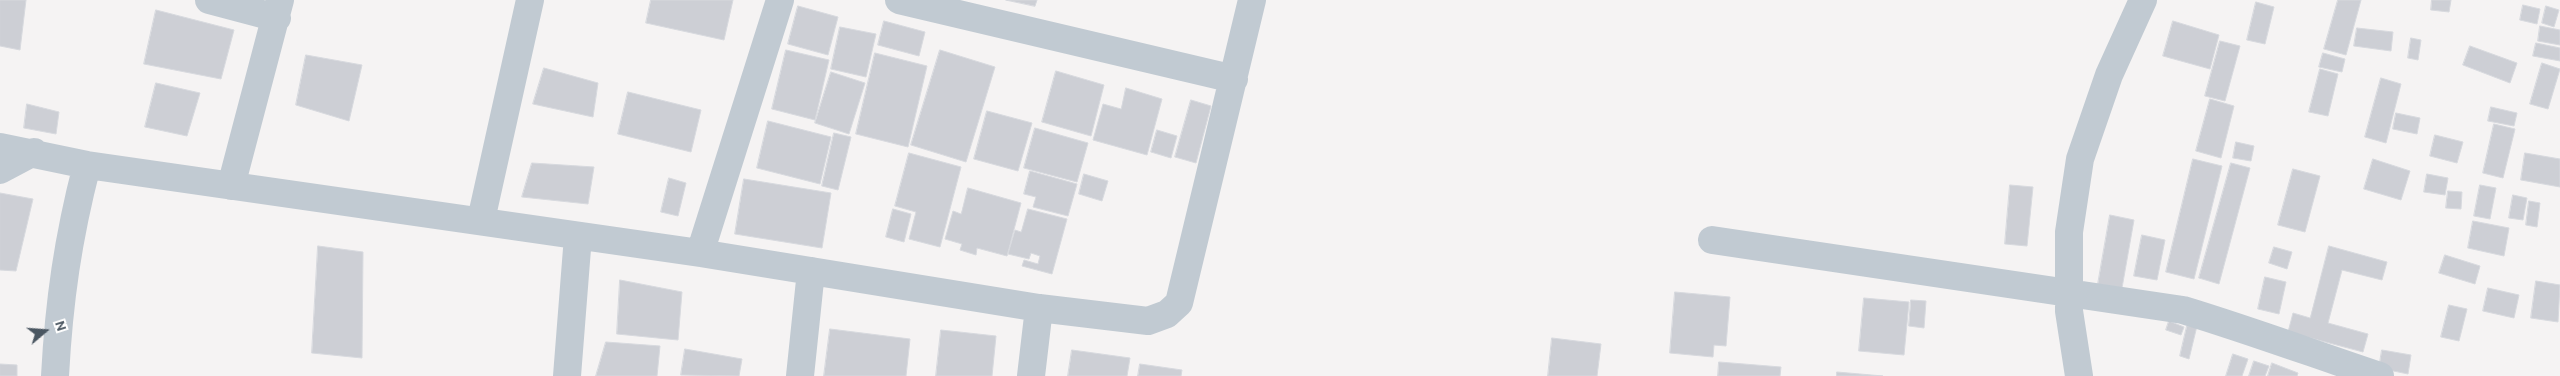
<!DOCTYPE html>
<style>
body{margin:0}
#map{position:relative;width:2560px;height:376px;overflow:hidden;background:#f5f3f3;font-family:Overpass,sans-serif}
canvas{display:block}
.north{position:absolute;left:20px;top:306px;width:50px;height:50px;-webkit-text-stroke:4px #fff;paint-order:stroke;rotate:72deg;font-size:14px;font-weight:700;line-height:20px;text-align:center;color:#4a5661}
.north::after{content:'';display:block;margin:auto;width:18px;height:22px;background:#4a5661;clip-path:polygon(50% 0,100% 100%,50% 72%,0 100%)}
</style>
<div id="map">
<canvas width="2560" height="376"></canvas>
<div class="north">N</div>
</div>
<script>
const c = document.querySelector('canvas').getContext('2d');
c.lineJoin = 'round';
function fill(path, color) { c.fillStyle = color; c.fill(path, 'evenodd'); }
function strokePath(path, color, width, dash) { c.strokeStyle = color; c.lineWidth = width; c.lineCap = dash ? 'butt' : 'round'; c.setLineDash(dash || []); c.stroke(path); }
const building = new Path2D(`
 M0,0H26L20,50L0,46Z
 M651,0H733L724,40L646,23Z
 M1006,0H1037L1035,6Z
 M2338,0H2361L2346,55L2324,49Z
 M2432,0H2451L2449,12L2431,10Z
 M2256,2L2274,7L2265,44L2247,40Z
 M2523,5L2540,9L2537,24L2520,20Z
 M798,6L838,17L828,55L788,44Z
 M2546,6L2559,10L2554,27L2542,23Z
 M156,10L234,30L221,79L144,64Z
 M884,21L925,32L919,56L878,45Z
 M2173,21L2219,35L2210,69L2163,56Z
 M2540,26L2560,30V45L2538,41Z
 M840,27L876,34L866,77L831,69Z
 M2357,28L2393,32L2391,51L2354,46Z
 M2411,38L2421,40L2418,60L2408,58Z
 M2220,41L2240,46L2225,101L2205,96Z
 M2536,43L2560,48V61L2533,56Z
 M2470,46L2517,63L2510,83L2463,65Z
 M786,50L829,60L815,120L772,109Z
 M940,50L995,67L966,162L911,145Z
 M875,53L927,66L908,147L856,134Z
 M2323,53L2345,59L2342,72L2319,67Z
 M306,55L362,65L349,121L296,105Z
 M2542,63L2560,69L2548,109L2530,104Z
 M544,68L598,83L593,117L533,104Z
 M2320,69L2338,74L2328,116L2309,112Z
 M1056,71L1104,85L1091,136L1042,122Z
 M831,72L865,83L849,134L815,123Z
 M2381,78L2401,84L2386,143L2365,137Z
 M156,83L200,93L187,136L145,127Z
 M1126,88L1162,99L1147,155L1093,140L1103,104L1121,109Z
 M628,92L701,110L691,152L618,134Z
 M2210,99L2234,106L2221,158L2196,151Z
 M1191,100L1211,106L1196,163L1175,157Z
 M27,104L59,112L56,134L24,128Z
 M2491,107L2517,113L2514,126L2488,121Z
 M987,111L1032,123L1018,171L974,159Z
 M2396,113L2420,118L2417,134L2393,129Z
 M768,121L831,137L820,184L757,168Z
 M2494,124L2515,129L2503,178L2483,173Z
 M1035,128L1088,143L1077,182L1024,168Z
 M1157,130L1177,136L1171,158L1151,152Z
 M834,133L851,137L838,190L822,186Z
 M2435,135L2463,142L2457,163L2430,156Z
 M2236,142L2254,146L2251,161L2233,158Z
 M909,153L961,167L940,247L909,239L916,212L895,206Z
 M2525,153L2560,159V187L2521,180Z
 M2193,159L2222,166L2194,279L2166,272Z
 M2373,159L2410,171L2401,200L2364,189Z
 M532,163L594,167L588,204L522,197Z
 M2231,163L2250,168L2219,284L2199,278Z
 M2293,169L2320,176L2305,232L2278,225Z
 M1030,171L1077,184L1068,216L1033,207L1036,197L1024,194Z
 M1084,174L1108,181L1102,201L1079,194Z
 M2427,174L2448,178L2445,195L2424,192Z
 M669,178L686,183L678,216L661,212Z
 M744,179L831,193L822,248L735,234Z
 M2010,185L2033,187L2027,246L2005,244Z
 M2480,185L2496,188L2490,219L2474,216Z
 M968,188L1021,203L1007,256L977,248L976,255L960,250L962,244L945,239L953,211L961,214Z
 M2448,191L2462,192L2461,209L2446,208Z
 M0,193L33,199L16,271L0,270Z
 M2513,195L2527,198L2523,220L2509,218Z
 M2529,201L2540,203L2537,227L2526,225Z
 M893,209L911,214L904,242L886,237Z
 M1028,209L1067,219L1052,274L1022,266L1024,260L1038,264L1040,256L1031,253L1029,259L1008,254L1015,230L1021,232Z
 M2110,215L2134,220L2122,288L2098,284Z
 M2473,221L2509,228L2504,256L2468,248Z
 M2142,235L2165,240L2157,280L2134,276Z
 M318,246L363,252L362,358L312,353Z
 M2329,246L2387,262L2382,280L2342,270L2328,323L2368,334L2363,352L2288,332L2293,313L2310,318Z
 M2274,247L2292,252L2287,269L2269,263Z
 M2445,255L2480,266L2475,284L2439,273Z
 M2265,277L2286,282L2279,314L2258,309Z
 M620,280L682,292L678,340L617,334Z
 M2536,281L2560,285L2558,322L2531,318Z
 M2488,288L2519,295L2514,318L2483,311Z
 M1675,292L1730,297L1726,346L1714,345L1713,357L1670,353Z
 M1864,298L1909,302L1904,355L1859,351Z
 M1911,300L1926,301L1924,328L1909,326Z
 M2449,305L2467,309L2459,341L2441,337Z
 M2169,321L2184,327L2181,335L2166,330Z
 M2187,326H2197L2189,359L2180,356Z
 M830,329L910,339L906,376H824Z
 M941,330L996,336L992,376H936Z
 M1552,338L1601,344L1597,376H1548Z
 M606,342L660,346L657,376H596Z
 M685,349L742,359L739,376L681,375Z
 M1072,350L1130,358L1127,376H1068Z
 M2382,350L2411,355L2408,374L2379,368Z
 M2233,354L2248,359L2242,376H2226Z
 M2254,361L2269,366L2265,376H2249Z
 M1719,362L1781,367L1780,376H1718Z
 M2272,363L2298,373L2297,376H2268Z
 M0,364L17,365V376H0Z
 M1140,364L1182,370L1181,376H1138Z
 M1837,372L1883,376H1837Z`);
fill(building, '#cdcfd5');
strokePath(building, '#d7d9de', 1);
strokePath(new Path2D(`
 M209,0L277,18
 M899,0L1234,79
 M0,147L87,165L700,253L1039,308L1148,321L1167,314L1179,303L1252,0
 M0,170L34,152
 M231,186L280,0
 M481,220L530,0
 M1712,240L2183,310C2249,330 2314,354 2380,376
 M700,253L780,0
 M55,376C59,301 68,238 87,165
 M567,376L578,236
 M800,376L811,271
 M1031,376L1039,308
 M2079,376L2069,311V232L2080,159L2109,75L2143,0`), '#c1cad2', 28);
</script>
